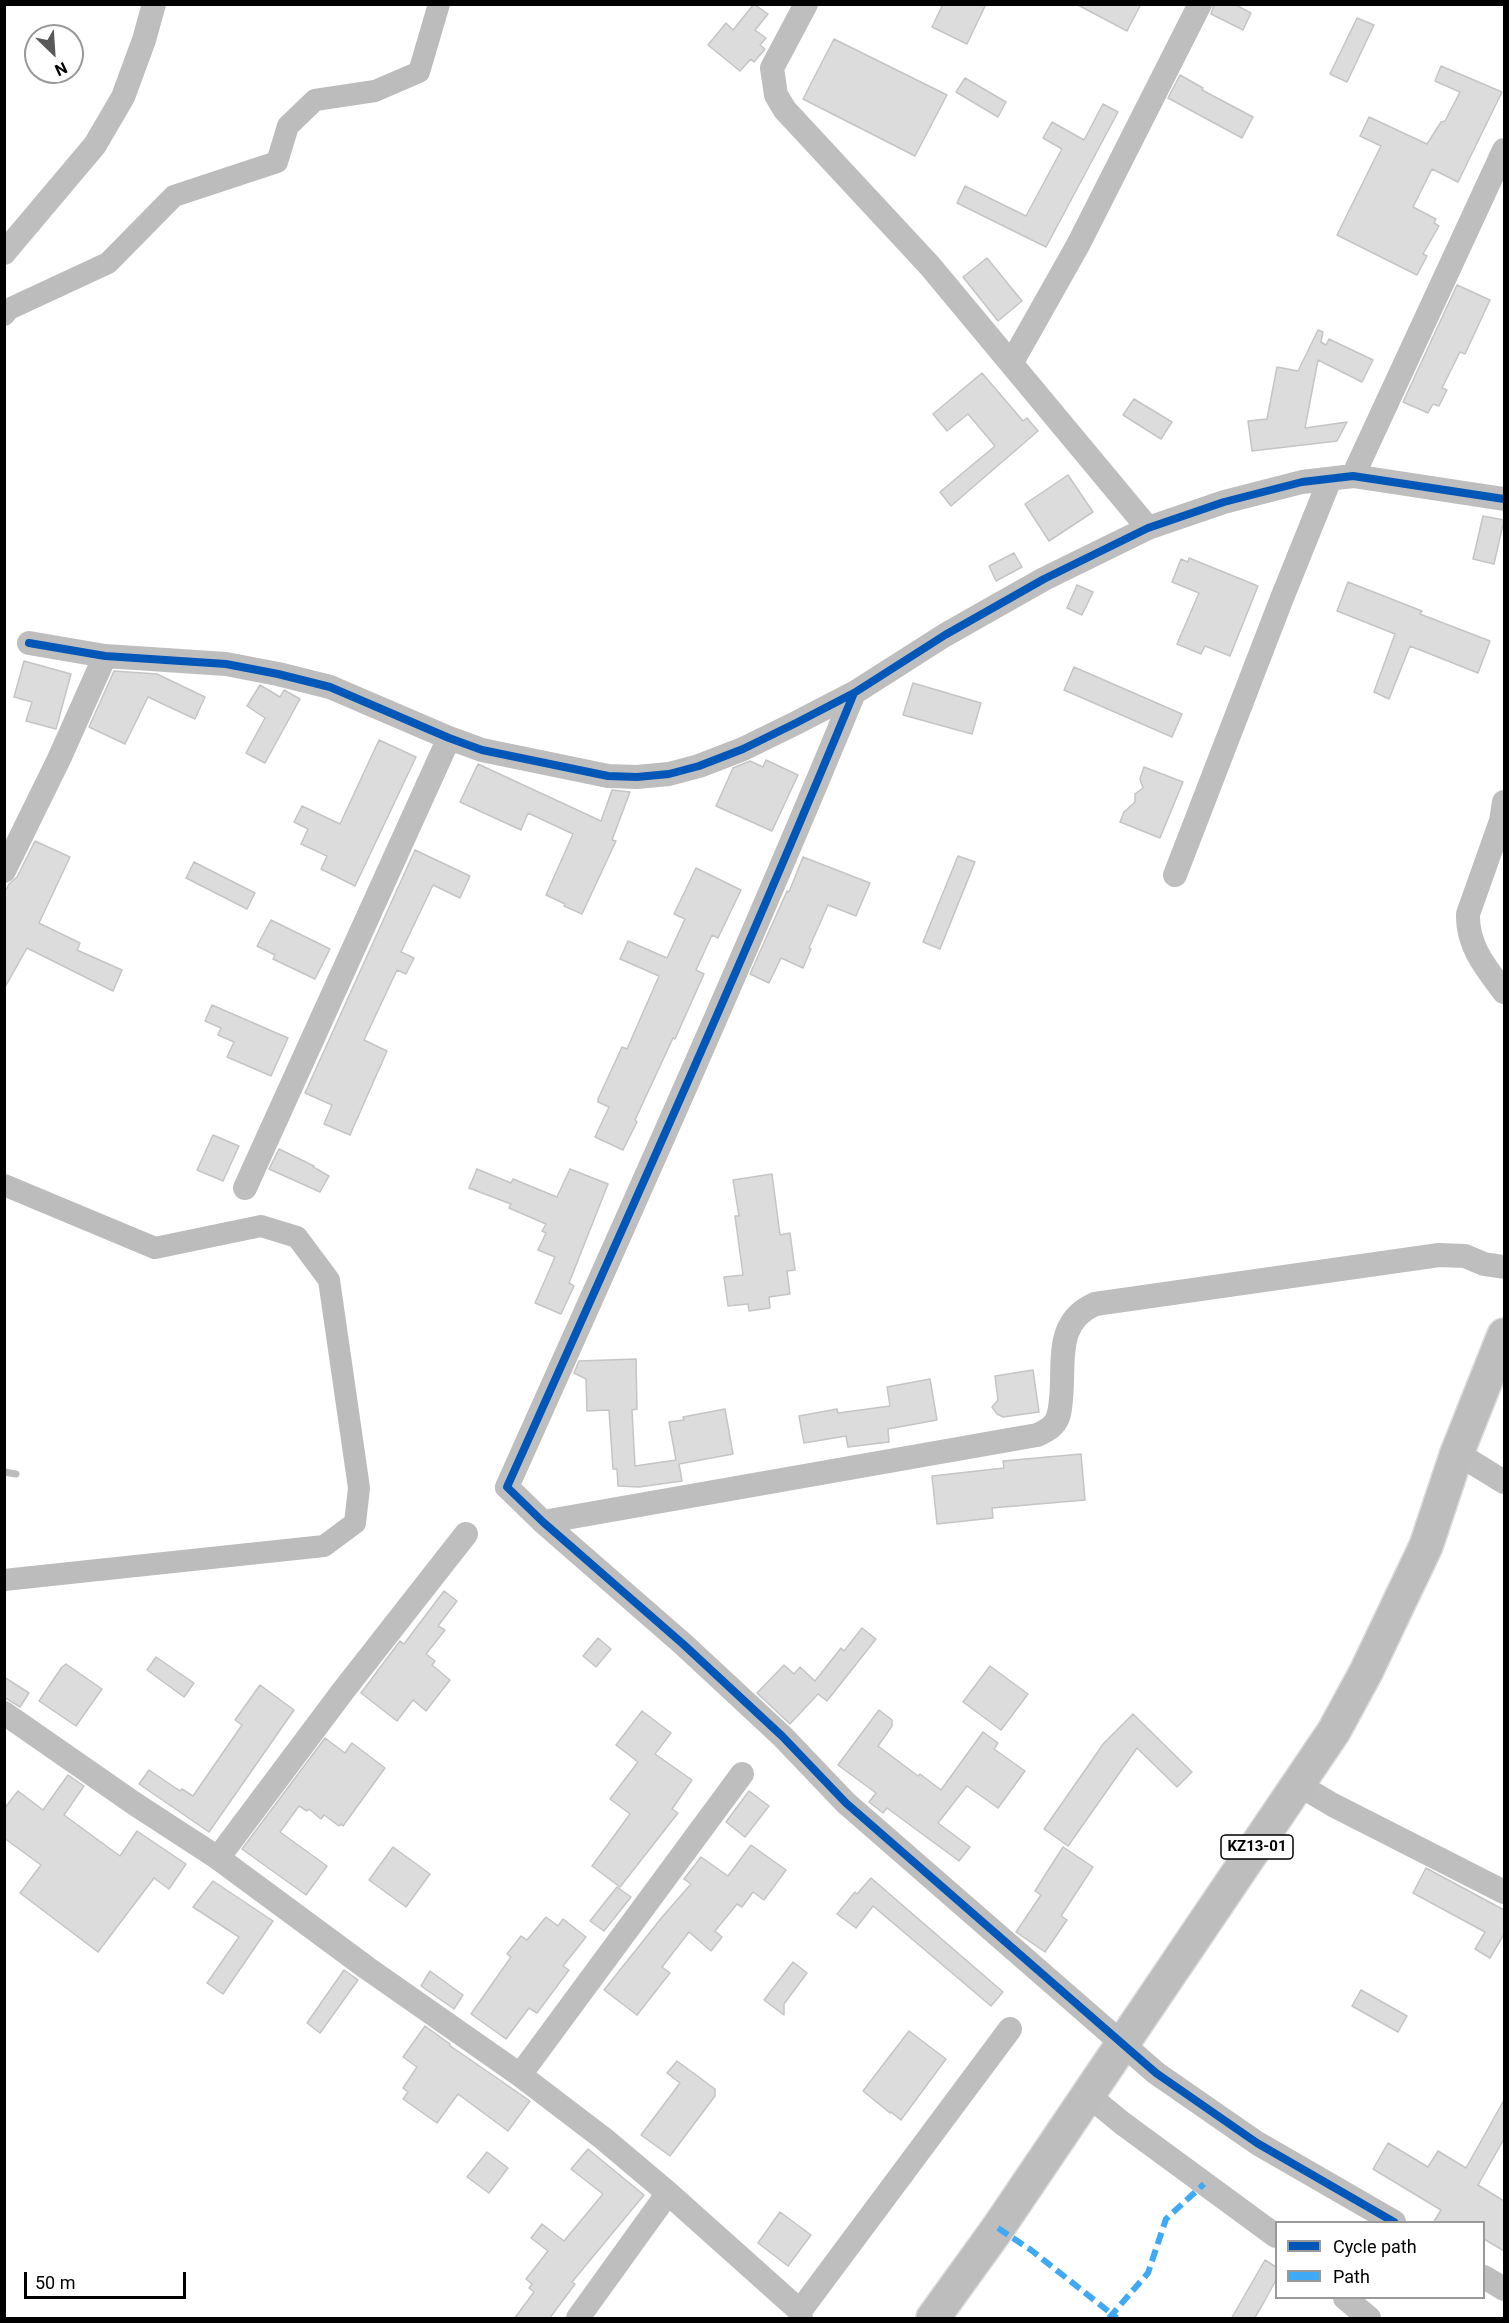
<!DOCTYPE html>
<style>
body{margin:0}
#map{position:relative;width:1509px;height:2323px;overflow:hidden;background:#fff;font-family:Roboto,sans-serif}
canvas{display:block}
.frame{position:absolute;inset:0;border:6px solid #000;pointer-events:none}
.legend{position:absolute;left:1275px;top:2221px;width:210px;height:78px;box-sizing:border-box;background:#fff;border:2px solid #999;margin:0;padding:8px 10px;list-style:none;font-size:18px;color:#000}
.legend li{display:flex;align-items:center;gap:12px;height:30px}
.legend b{width:30px;border:2px solid #999}
.north{position:absolute;left:24px;top:24px;width:60px;height:60px;box-sizing:border-box;background:#fff;border:2px solid #999;border-radius:50%;rotate:155deg;font-size:16px;font-weight:700;line-height:24px;text-align:center;color:#000}
.north::after{content:'';display:block;margin:auto;width:21px;height:27px;background:#595959;clip-path:polygon(50% 0,100% 100%,50% 72%,0 100%)}
.scale{position:absolute;left:24px;top:2272px;width:162px;height:27px;box-sizing:border-box;border:3px solid #000;border-top:0;padding-left:8px;font-size:18px;line-height:21px;white-space:nowrap;color:#000;-webkit-text-stroke:4px #fff;paint-order:stroke}
</style>
<div id="map">
<canvas width="1509" height="2323"></canvas>
<div class="frame"></div>
<ul class="legend">
<li><b style="height:8px;background:#0057b8"></b>Cycle path</li>
<li><b style="height:8px;background:#3fa9f5"></b>Path</li>
</ul>
<div class="north">N</div>
<div class="scale">50 m</div>
</div>
<script>
const c = document.querySelector('canvas').getContext('2d');
c.lineJoin = 'round';
function strokePath(path, color, width, dash) { c.strokeStyle = color; c.lineWidth = width; c.lineCap = dash ? 'butt' : 'round'; c.setLineDash(dash || []); c.stroke(path); }
function fill(path, color) { c.fillStyle = color; c.fill(path, 'evenodd'); }
function write(font, color, halo, rows, align = 'center') {
  c.font = font + ' Roboto,sans-serif'; c.lineWidth = 4.5; c.setLineDash([]); c.textBaseline = 'middle'; c.strokeStyle = halo; c.fillStyle = color; for (const [text, x, y, turn = 0] of rows) {
    c.save(); c.translate(x, y); c.rotate((+turn || 0) * Math.PI / 180); c.textAlign = isNaN(turn) ? turn : align; if (halo) c.strokeText(text, 0, 0); c.fillText(text, 0, 0); c.restore();
  }
}
strokePath(new Path2D(`
 M4,1472L16,1474`), '#bcbcbc', 7);
strokePath(new Path2D(`
 M4,315L9,309L108,263L174,196L277,162L288,126L315,100L375,91L419,72L439,4
 M4,1185L155,1248L261,1226L297,1237L329,1280L359,1488L355,1523L324,1546L4,1580`), '#bcbcbc', 22);
const building = new Path2D(`
 M754,4L768,14L755,30L766,38L760,45L765,49L754,62L751,59L740,71L708,45L726,23L733,30Z
 M943,4H986L967,44L932,27Z
 M1076,4H1141L1127,31Z
 M1214,4H1234L1251,13L1243,30L1211,14Z
 M1357,18L1374,25L1347,82L1330,74Z
 M834,39L947,95L915,156L803,99Z
 M1441,66L1502,92L1458,182L1432,169L1413,207L1436,219L1434,223L1439,226L1423,254L1427,256L1417,275L1337,235L1381,146L1360,136L1369,117L1427,144L1441,122L1445,121L1460,92L1435,81Z
 M1180,75L1203,88L1202,90L1253,117L1242,138L1168,98Z
 M965,78L1006,102L998,117L956,92Z
 M1103,104L1118,112L1046,247L957,203L965,186L1026,216L1062,149L1043,138L1052,122L1084,140Z
 M987,258L1022,301L998,321L963,277Z
 M1457,285L1490,300L1465,354L1460,352L1442,388L1447,390L1439,406L1433,404L1428,413L1403,402Z
 M1318,330L1323,332L1321,342L1326,345L1329,339L1373,360L1362,382L1318,360L1305,428L1347,422L1337,441L1252,451L1248,421L1267,419L1277,367L1298,371Z
 M982,373L1023,421L1027,418L1038,431L951,506L940,492L995,446L968,414L947,431L933,414Z
 M1134,399L1172,422L1161,439L1123,415Z
 M1068,475L1093,512L1049,541L1025,504Z
 M1483,516L1504,520L1494,564L1473,559Z
 M1014,553L1022,567L996,581L989,566Z
 M1189,558L1258,586L1230,656L1205,646L1201,654L1177,644L1199,593L1172,582L1181,559L1188,562Z
 M1348,582L1422,611L1420,614L1490,641L1478,673L1410,646L1389,699L1374,692L1395,634L1337,611Z
 M1077,585L1093,592L1082,615L1067,608Z
 M24,661L71,674L56,729L26,721L32,702L14,697Z
 M1074,667L1182,714L1172,737L1064,690Z
 M114,671L157,674L205,697L195,719L148,697L125,744L89,727Z
 M913,683L981,703L972,734L903,715Z
 M260,685L280,697L284,690L300,699L265,763L246,753L265,718L247,706Z
 M379,740L416,757L355,886L321,869L327,856L301,844L308,829L294,822L302,806L340,824Z
 M766,760L798,775L772,831L716,806L733,768L750,761L763,767Z
 M478,764L601,821L612,790L630,792L612,840L616,841L582,914L564,906L565,904L546,895L573,834L528,813L521,830L460,802Z
 M1144,767L1183,782L1160,838L1120,822L1124,812L1135,802V794L1143,788L1140,779Z
 M35,841L70,857L39,923L80,943L77,950L122,970L113,991L27,948L4,989V893L9,884L17,877Z
 M415,850L470,876L460,898L433,885L401,952L414,958L406,974L397,970L364,1040L387,1051L350,1135L324,1124L332,1105L305,1093Z
 M958,856L975,862L940,949L923,942Z
 M803,857L870,883L856,916L828,905L809,948L811,949L803,968L781,958L769,983L750,974L787,891L789,892Z
 M194,862L255,893L247,909L186,878Z
 M696,868L741,890L718,938L712,935L696,970L704,974L675,1039L673,1038L635,1120L637,1122L623,1150L595,1137L609,1107L598,1102V1099L622,1047L627,1049L659,976L620,959L628,941L667,958L685,919L674,914Z
 M271,920L330,949L315,979L273,959L275,955L257,946Z
 M212,1005L288,1038L271,1076L227,1057L234,1042L218,1035L221,1028L205,1021Z
 M213,1135L239,1146L223,1181L197,1170Z
 M279,1149L314,1166L313,1167L329,1176L320,1192L269,1169Z
 M477,1169L511,1183L513,1179L557,1197L570,1169L608,1184L569,1283L574,1286L561,1314L535,1303L555,1257L538,1250L546,1233L542,1231L546,1224L509,1208L511,1204L469,1188Z
 M772,1174L780,1235L790,1233L795,1270L787,1271L790,1294L769,1297L770,1308L749,1311L748,1304L728,1306L724,1277L743,1275L735,1216H739L733,1180Z
 M636,1359L637,1409L632,1410L635,1466L676,1460L669,1422L684,1420L683,1417L725,1409L733,1454L679,1464L682,1481L639,1487L618,1486L617,1469H613L609,1410L587,1411L586,1379L574,1373L579,1361Z
 M1033,1370L1039,1412L1003,1417L997,1414L992,1407L998,1400L995,1376Z
 M930,1379L937,1420L888,1429L889,1442L848,1447L846,1436L804,1443L799,1416L837,1409L838,1413L890,1406L887,1387Z
 M1081,1454L1085,1500L992,1508L993,1518L937,1524L932,1476L1004,1468L1003,1461Z
 M444,1591L457,1601L438,1626L445,1630L426,1654L435,1661L432,1665L450,1680L426,1711L413,1700L397,1721L361,1693L400,1641L404,1644Z
 M862,1628L876,1639L827,1701L818,1694L790,1724L757,1693L784,1665L794,1674L800,1667L815,1681L841,1648L844,1651Z
 M598,1638L611,1649L596,1667L583,1656Z
 M156,1657L194,1683L184,1697L147,1670Z
 M66,1664L102,1689L76,1726L39,1701L62,1667Z
 M990,1666L1028,1694L1001,1730L963,1702Z
 M4,1677L29,1693L20,1707L4,1697Z
 M260,1685L294,1710L209,1832L139,1784L149,1770L180,1791L182,1789L193,1796L242,1725L235,1720Z
 M879,1710L892,1720V1726L878,1746L918,1776L920,1774L941,1790L983,1732L998,1743L994,1749L1025,1771L998,1808L967,1786L938,1823L970,1847L959,1861L887,1808L883,1813L869,1802L876,1793L838,1765Z
 M642,1711L671,1733L655,1754L692,1780L672,1809L678,1813L620,1887L592,1866L630,1814L610,1799L638,1762L616,1745Z
 M1133,1714L1192,1772L1177,1787L1137,1748L1068,1846L1044,1829L1104,1743Z
 M325,1738L345,1753L352,1743L385,1768L343,1826L341,1824L339,1826L324,1815L321,1819L309,1809L307,1811L299,1806L280,1832L327,1866L306,1895L242,1849Z
 M68,1775L84,1786L64,1815L120,1856L137,1831L186,1864L169,1889L154,1878L98,1952L20,1893L41,1865L4,1838V1809L18,1791L43,1810Z
 M749,1791L769,1806L745,1837L726,1822Z
 M751,1845L786,1870L764,1900L753,1892L742,1907L737,1904L715,1931L722,1937L711,1951L689,1932L662,1967L670,1973L637,2015L604,1990L663,1916L691,1884L684,1879L701,1857L728,1876Z
 M393,1847L430,1874L406,1907L369,1880Z
 M1063,1847L1093,1867L1061,1916L1067,1920L1045,1952L1016,1932L1041,1895L1035,1891Z
 M1426,1868L1504,1910V1934L1490,1958L1475,1949L1485,1932L1413,1893Z
 M871,1878L1003,1992L991,2006L873,1906L856,1928L837,1914L855,1892L857,1894Z
 M213,1881L273,1921L223,1994L207,1983L239,1937L193,1907Z
 M617,1887L631,1897L604,1931L590,1921Z
 M546,1917L558,1926L563,1919L586,1937L563,1966L569,1970L537,2013L529,2008L506,2039L471,2014L511,1957L507,1954L521,1936L527,1940Z
 M793,1962L807,1973L784,2004V2015L764,2000Z
 M344,1970L358,1980L320,2033L307,2023Z
 M430,1971L463,1995L454,2009L421,1986Z
 M1361,1990L1407,2016L1398,2032L1352,2006Z
 M425,2026L450,2044L449,2045L530,2101L508,2131L458,2094L437,2123L403,2099L408,2092L403,2088L417,2067L403,2057Z
 M909,2031L946,2059L901,2120L891,2112L890,2113L863,2091Z
 M677,2061L715,2089V2096L670,2156L641,2135L680,2083L667,2073Z
 M1504,2100V2139L1478,2185L1504,2201V2251L1484,2239V2223H1433L1441,2210L1373,2169L1388,2143L1428,2167L1438,2151L1466,2168Z
 M588,2149L644,2195L572,2282L575,2284L549,2319H514L534,2292L529,2288L532,2284L526,2279L548,2251L531,2238L542,2224L564,2241L603,2194L571,2169Z
 M487,2152L508,2168L489,2193L467,2177Z
 M780,2212L811,2235L788,2266L758,2243Z
 M1265,2260L1276,2267V2280L1264,2302L1254,2319H1231Z`);
fill(building, '#dcdcdc');
strokePath(building, '#c5c5c5', 1.5);
const trunk = new Path2D(`
 M933,2318L998,2228L1334,1731L1366,1672L1426,1546L1457,1453L1504,1335`);
strokePath(trunk, '#dbdbdb', 36);
strokePath(new Path2D(`
 M806,4L772,68L776,95L785,110L930,266L1148,528
 M4,253L95,145L123,97L144,40L154,4
 M1012,362L1078,245L1200,4
 M1353,476L1504,150
 M29,643L105,656L226,664L278,674L330,687L449,738L482,750L608,776L637,777L669,774L699,766L743,749L796,723L854,693L945,635L1044,579L1148,528L1224,502L1302,482L1353,476L1504,499
 M854,693C744,960 625,1224 507,1487L543,1522L683,1644L782,1736L846,1803L1156,2073L1257,2143L1394,2222
 M1504,802L1501,821L1468,914C1467,946 1486,968 1504,992
 M4,871L59,759L105,656
 M1175,875L1282,598L1330,479
 M245,1188L449,738
 M1457,1453L1504,1482
 M543,1522L1037,1435C1043,1432 1049,1430 1053,1425C1060,1418 1060,1408 1061,1399C1065,1362 1054,1322 1095,1304L1439,1255L1465,1256L1484,1264L1504,1267
 M4,1713L135,1804L218,1858L367,1968L520,2075L604,2139L668,2193L800,2311L801,2318
 M1299,1785L1333,1805L1504,1892
 M218,1858L343,1691L466,1534
 M520,2075L742,1774
 M1088,2095L1122,2123L1276,2236
 M1484,2277L1504,2289
 M1345,2298L1369,2318
 M800,2311L1010,2029
 M578,2318L668,2193`), '#bebebe', 24);
strokePath(trunk, '#bdbdbd', 33);
strokePath(new Path2D(`
 M998,2228L1031,2250L1117,2318
 M1109,2318L1148,2273L1166,2219L1204,2184`), '#3fa9f5', 6, [12, 6]);
strokePath(new Path2D(`
 M29,643L105,656L226,664L278,674L330,687L449,738L482,750L608,776L637,777L669,774L699,766L743,749L796,723L854,693L945,635L1044,579L1148,528L1224,502L1302,482L1353,476L1504,499
 M854,693C744,960 625,1224 507,1487L543,1522L683,1644L782,1736L846,1803L1156,2073L1257,2143L1394,2222`), '#0057b8', 8);
for (const [x, y, w] of [
 [1257,1847,72]
]) { const box = new Path2D(); box.roundRect(x - w / 2, y - 12, w, 24, 4.5); c.fillStyle = '#fff'; c.fill(box); strokePath(box, '#000', 1.5); }
write('bold 15px', '#000', null, [
 ["KZ13-01",1257,1847]
]);
</script>
